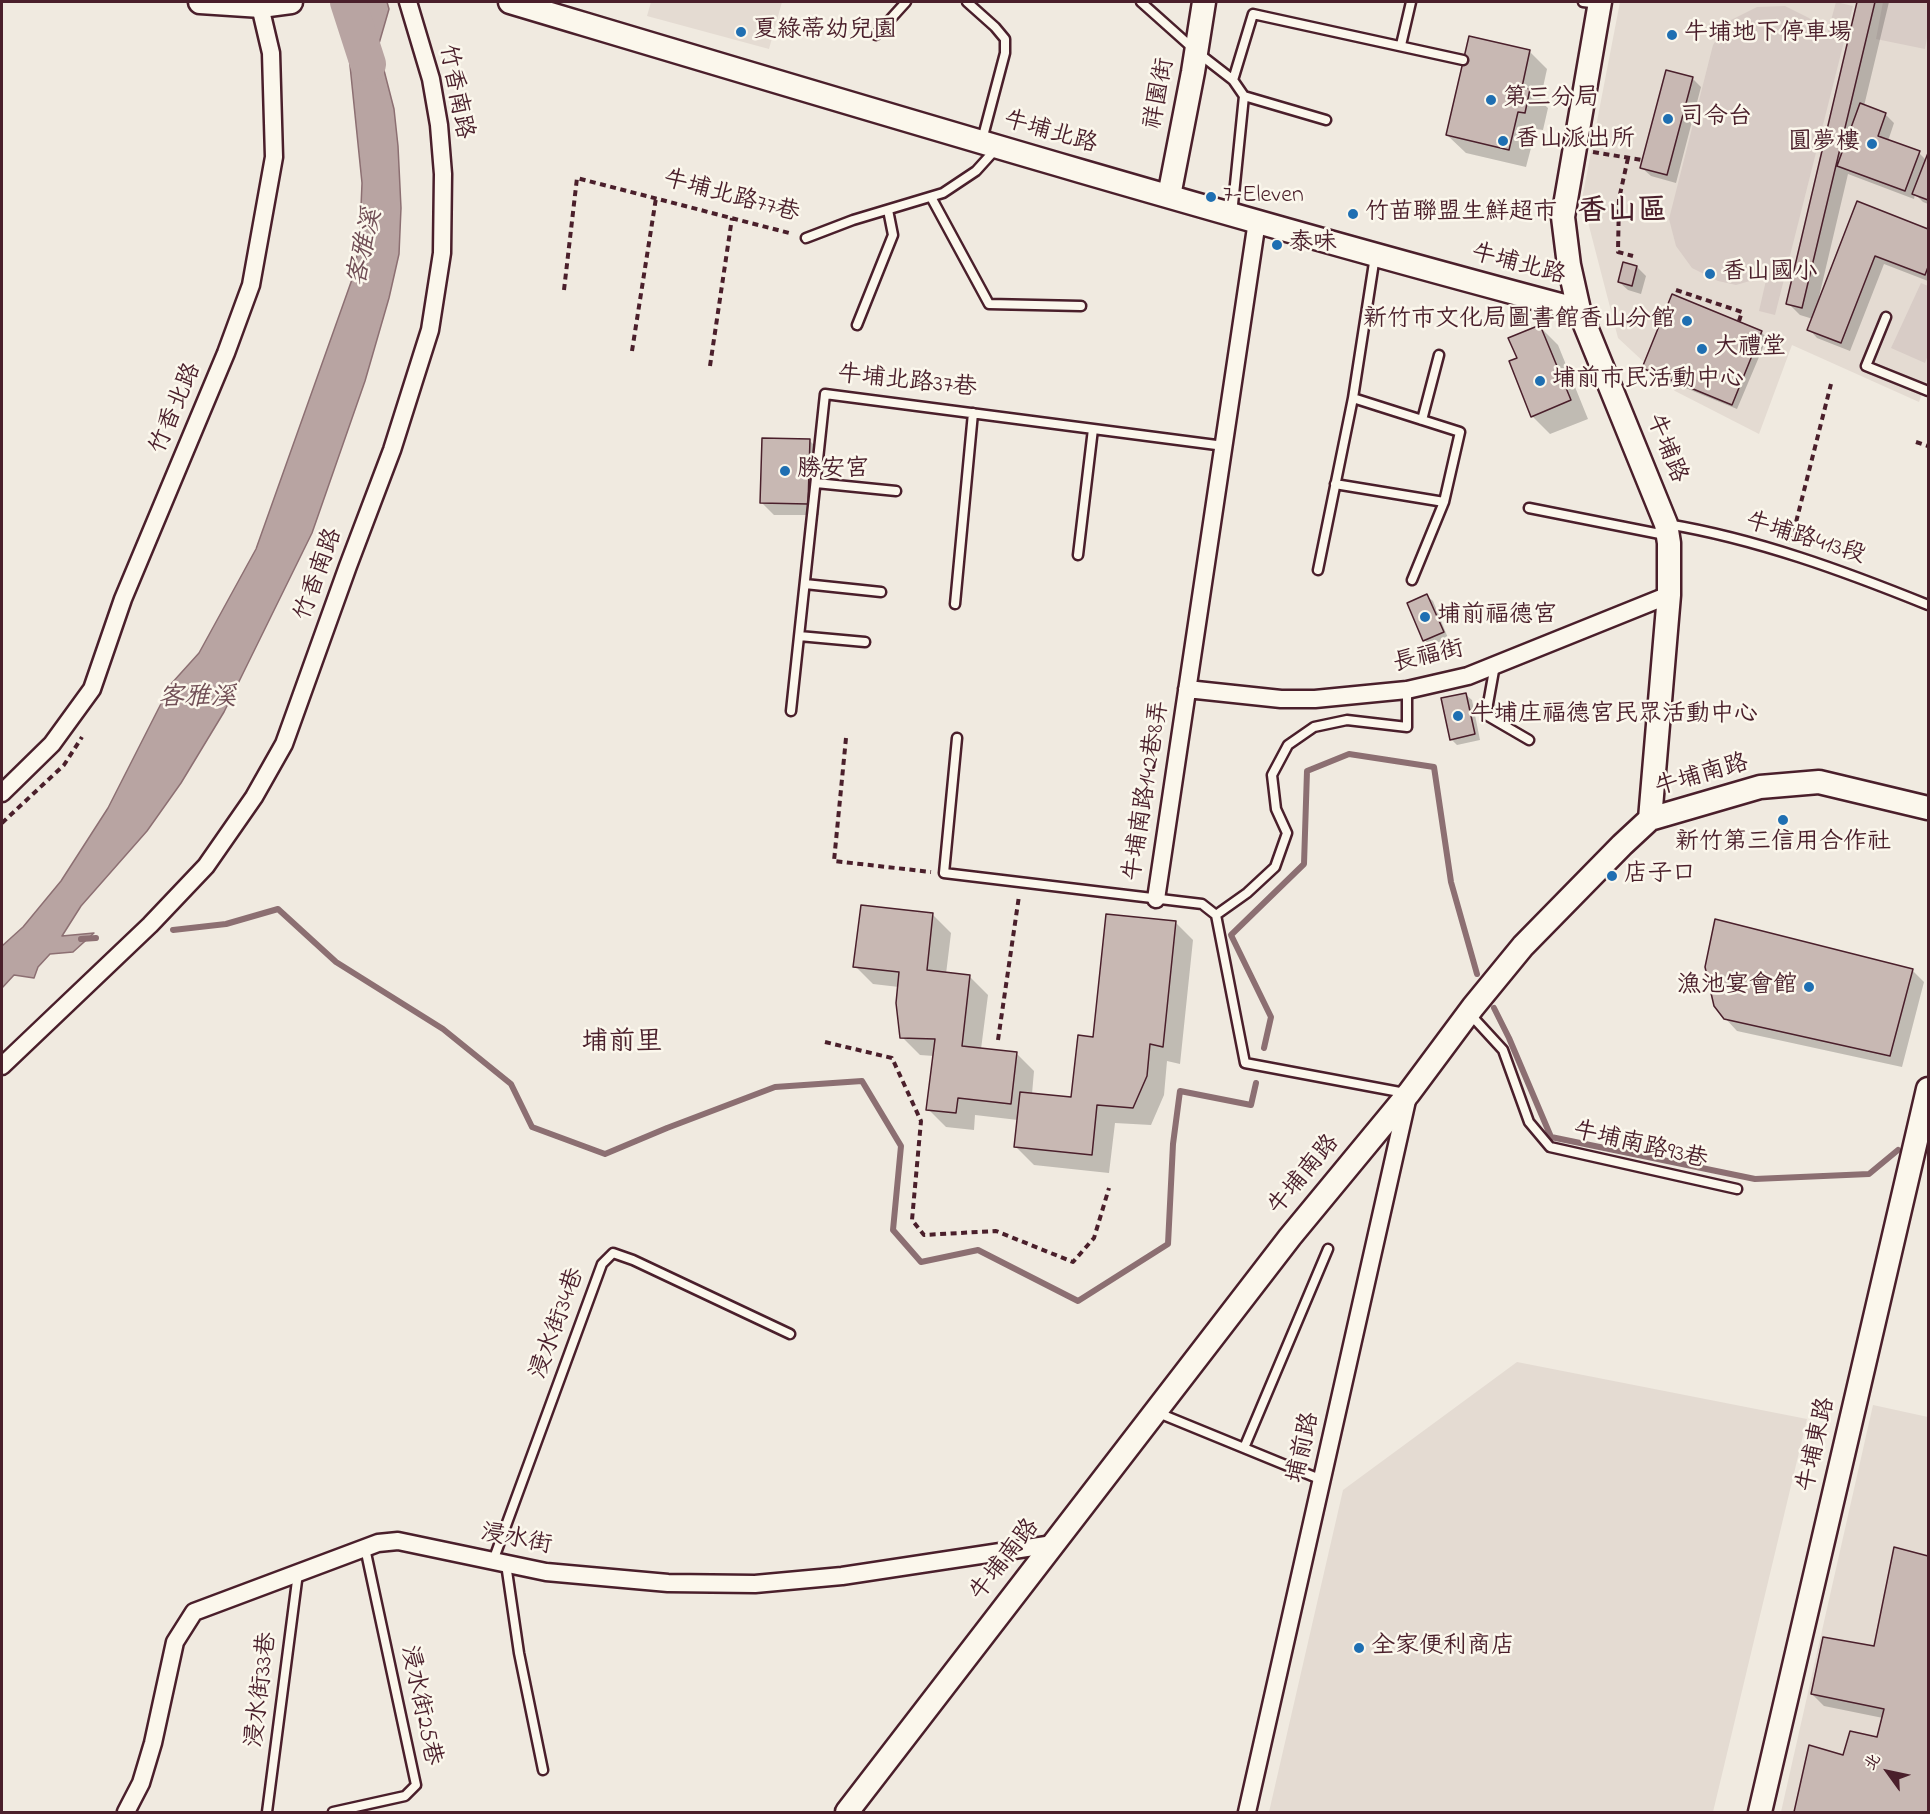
<!DOCTYPE html>
<meta charset="utf-8">
<style>
body{margin:0}
#map{position:relative;width:1930px;height:1814px;overflow:hidden;background:#f0eae0;font-family:"Indie Flower","LXGW WenKai TC",sans-serif}
canvas{display:block}
.frame{position:absolute;inset:0;border:3px solid #4a1f2b;pointer-events:none}
.north{position:absolute;left:1858px;top:1742px;width:60px;height:60px;-webkit-text-stroke:4px #fbf7ec;paint-order:stroke;rotate:303deg;font-size:16px;font-weight:700;line-height:24px;text-align:center;color:#4a1f2b}
.north::after{content:'';display:block;margin:auto;width:21px;height:27px;background:#4a1f2b;clip-path:polygon(50% 0,100% 100%,50% 72%,0 100%)}
</style>
<div id="map">
<canvas width="1930" height="1814"></canvas>
<div class="frame"></div>
<div class="north">北</div>
</div>
<script>
const c = document.querySelector('canvas').getContext('2d');
c.lineJoin = 'round';
function fill(path, color) { c.fillStyle = color; c.fill(path, 'evenodd'); }
function strokePath(path, color, width, dash) { c.strokeStyle = color; c.lineWidth = width; c.lineCap = dash ? 'butt' : 'round'; c.setLineDash(dash || []); c.stroke(path); }
function write(font, color, halo, rows, align = 'center') {
  c.font = font + ' "Indie Flower","LXGW WenKai TC",sans-serif'; c.lineWidth = 5; c.setLineDash([]); c.textBaseline = 'middle'; c.strokeStyle = halo; c.fillStyle = color; for (const [text, x, y, turn = 0] of rows) {
    c.save(); c.translate(x, y); c.rotate((+turn || 0) * Math.PI / 180); c.textAlign = isNaN(turn) ? turn : align; if (halo) c.strokeText(text, 0, 0); c.fillText(text, 0, 0); c.restore();
  }
}
fill(new Path2D(`
 M651,2H782L769,49L647,16Z
 M1620,2H1928V378L1919,402L1792,345L1759,434L1675,391L1618,338L1582,199Z
 M1517,1362L1807,1419L1713,1812H1269L1343,1490Z
 M1873,1405L1928,1417V1812H1781Z`), '#e4dbd2');
fill(new Path2D(`
 M1836,2L1853,6L1775,315L1759,311L1767,276L1736,285L1718,281L1692,268L1676,246L1669,219L1713,45L1729,21L1757,7L1785,6L1809,18L1827,35Z
 M1883,2H1928V32L1925,49L1876,39Z
 M1921,283L1928,286V355L1925,363L1891,348Z`), '#d8ccc6');
const water = new Path2D(`
 M349,2H387L389,9L378,47L394,109L398,146L401,208L399,254L389,298L365,381L312,533L224,712L181,783L147,831L81,906L62,936L94,933L73,952L50,954L38,967L34,978L14,975L2,988V946L23,927L61,881L108,808L171,684L199,653L256,549L355,271L360,231L362,183L347,36L355,12Z`);
fill(water, '#b8a4a2');
strokePath(water, '#8c6f72', 1.5);
fill(new Path2D(`
 M1859,2H1889L1864,106L1885,114L1894,123L1888,141L1919,153L1927,161L1928,157V204L1923,202L1915,194L1914,199L1848,174L1818,301H1820L1858,203L1928,230V281L1884,264L1850,351L1817,338L1809,329L1813,319L1800,315L1788,303Z
 M1529,51L1547,69L1540,101L1548,108L1543,130L1536,129L1526,167L1466,153L1447,135Z
 M1692,78L1701,87L1676,183L1651,176L1642,168Z
 M1624,264L1637,267L1646,276L1641,294L1628,290L1619,282Z
 M1540,327L1558,345L1588,419L1550,434L1532,416L1519,359Z
 M1761,332L1767,338L1737,409L1649,373L1643,368Z
 M809,440L821,452L819,515H774L762,503Z
 M1427,596L1433,601L1448,638L1430,646L1425,640Z
 M1466,695L1472,700L1480,740L1457,745L1451,739Z
 M933,915L951,933L946,974L970,977L988,995L981,1049L1016,1053L1034,1071L1032,1094L1072,1098L1094,1038L1175,922L1193,940L1180,1064L1167,1061L1164,1095L1151,1125L1115,1123L1109,1173L1034,1165L1016,1147L1018,1120L975,1115L974,1130L946,1127L928,1109L934,1056L920,1055L902,1037L899,987L873,984L855,966Z
 M1912,970L1924,982L1902,1067L1737,1031L1725,1018Z
 M1895,1549L1928,1558V1812H1795L1811,1747L1845,1757L1878,1739L1883,1718L1824,1706L1812,1694L1875,1648Z`), '#0003');
strokePath(new Path2D(`
 M173,930L226,924L278,909L336,962L443,1029L511,1084L532,1127L605,1154L667,1128L775,1087L862,1081L901,1146L893,1230L921,1262L978,1250L1078,1301L1168,1244L1173,1144L1180,1091L1251,1105L1256,1083
 M81,939L96,938
 M1494,1008L1509,1038L1551,1137L1755,1179L1869,1174L1898,1150
 M1264,1048L1271,1017L1231,935L1304,864L1307,771L1349,754L1434,767L1451,882L1477,974`), '#8c6f72', 6);
strokePath(new Path2D(`
 M348,2L368,64`), '#b8a4a2', 36);
const building = new Path2D(`
 M1857,2H1875L1802,308L1786,304Z
 M1469,36L1530,50L1522,87L1530,89L1525,113L1518,112L1509,150L1446,135Z
 M1666,70L1693,77L1667,175L1640,168Z
 M1860,103L1886,113L1878,136L1920,151L1905,191L1837,166Z
 M1928,153V200L1912,194Z
 M1857,201L1928,229V267L1925,275L1875,256L1841,343L1807,330Z
 M1623,262L1637,266L1632,286L1618,282Z
 M1672,294L1762,331L1732,405L1642,368Z
 M1540,325L1571,400L1531,417L1509,361L1517,358L1508,338Z
 M762,438L810,439L808,504L760,503Z
 M1427,594L1444,632L1423,641L1407,603Z
 M1466,693L1475,734L1450,740L1441,698Z
 M861,905L933,913L927,970L970,975L962,1046L1017,1052L1011,1104L958,1098L956,1113L926,1110L935,1039L900,1038L896,1003L899,972L853,967Z
 M1106,914L1176,921L1163,1047L1150,1044L1147,1076L1133,1108L1097,1105L1092,1155L1014,1147L1020,1092L1071,1097L1078,1035L1093,1037Z
 M1715,919L1913,969L1890,1056L1724,1019L1714,1006L1705,967Z
 M1894,1547L1928,1556V1812H1794L1809,1745L1843,1755L1850,1731L1877,1737L1884,1709L1811,1694L1823,1637L1874,1646Z`);
fill(building, '#c8b8b3');
strokePath(building, '#4a1f2b', 1.5);
const lane = new Path2D(`
 M967,2L995,27L1005,39V53L982,140
 M1141,2L1197,52L1233,80L1244,96L1232,214
 M1583,2L1599,4
 M876,35L906,2
 M1401,45L1411,2
 M1233,80L1253,14L1463,60
 M1244,96L1326,120
 M931,197L989,304L1081,306
 M806,238L853,220L943,193L976,171L995,150
 M1886,317L1866,366L1928,391
 M857,325L893,235L888,210
 M1422,420L1439,355
 M816,483L896,491
 M1335,484L1444,502L1460,432L1353,398
 M1529,508L1665,535
 M1667,524C1757,539 1844,571 1928,605
 M1078,555L1093,429
 M1318,570L1353,398L1375,256
 M1412,580L1444,502
 M805,584L881,592
 M955,604L973,413
 M799,636L865,642
 M1495,665L1486,715L1529,740
 M791,711L825,394L1224,446
 M957,738L944,873L1202,904L1216,915L1245,1063L1405,1093
 M1216,915L1247,893L1275,867L1287,833L1276,809L1272,775L1288,745L1314,727L1347,720L1407,727V690
 M1469,1013L1503,1050L1529,1122L1550,1147L1737,1189
 M1156,1412L1322,1480
 M1244,1448L1328,1249
 M493,1561L602,1264L613,1253L633,1260L790,1334
 M506,1564L519,1653L543,1770
 M267,1812L298,1573
 M333,1812L405,1796L416,1785L365,1548`);
const street = new Path2D(`
 M1187,689L1281,699H1315L1407,690L1468,676L1669,595
 M2,793L52,744L92,689L123,599L226,353L251,285L274,157L271,53L259,2
 M1156,899L1257,221
 M2,1066L150,925L206,866L254,797L284,744L348,566L392,450L430,330L442,253L443,174L439,125L431,79L408,2
 M126,1812L141,1783L153,1743L175,1642L194,1612L378,1543L398,1541L546,1572L668,1583L755,1584L842,1576L1053,1544
 M1247,1812L1408,1096`);
const secondary = new Path2D(`
 M200,2L261,6L291,2
 M510,2C865,108 1220,215 1579,310
 M1600,2L1563,217L1569,265L1579,310L1666,524L1669,543V595L1650,819
 M1169,196L1193,72L1204,2
 M847,1812L1290,1237L1409,1093L1473,1007L1523,946L1622,845L1650,819L1760,787L1819,782L1928,808
 M1760,1812L1928,1089`);
strokePath(lane, '#4a1f2b', 13);
strokePath(street, '#4a1f2b', 21);
strokePath(secondary, '#4a1f2b', 27);
strokePath(new Path2D(`
 M1593,152L1642,160
 M1628,158L1619,199L1618,252L1633,256
 M564,290L577,178L793,234
 M1676,290L1742,312L1739,321
 M1606,326L1665,312
 M632,351L656,198
 M710,366L732,218
 M1916,442L1928,446
 M1791,542L1831,384
 M846,738L834,861L931,872
 M2,823L64,765L82,737
 M998,1040L1019,896
 M825,1042L892,1058L921,1121L912,1220L924,1235L996,1231L1073,1262L1094,1238L1109,1188`), '#4a1f2b', 4, [6, 4.5]);
strokePath(lane, '#fbf7ec', 8);
strokePath(street, '#fbf7ec', 16);
strokePath(secondary, '#fbf7ec', 22);
for (const [x, y, r, color] of [
 [741,32,6,"#1f6fb2"],
 [1672,35,6,"#1f6fb2"],
 [1491,100,6,"#1f6fb2"],
 [1668,119,6,"#1f6fb2"],
 [1503,141,6,"#1f6fb2"],
 [1872,144,6,"#1f6fb2"],
 [1211,197,6,"#1f6fb2"],
 [1353,214,6,"#1f6fb2"],
 [1277,245,6,"#1f6fb2"],
 [1710,274,6,"#1f6fb2"],
 [1687,321,6,"#1f6fb2"],
 [1702,349,6,"#1f6fb2"],
 [1540,381,6,"#1f6fb2"],
 [785,471,6,"#1f6fb2"],
 [1425,617,6,"#1f6fb2"],
 [1458,716,6,"#1f6fb2"],
 [1783,820,6,"#1f6fb2"],
 [1612,876,6,"#1f6fb2"],
 [1809,987,6,"#1f6fb2"],
 [1359,1648,6,"#1f6fb2"]
]) { const dot = new Path2D(); dot.arc(x, y, r, 0, 2 * Math.PI); c.fillStyle = color; c.fill(dot); strokePath(dot, '#fbf7ec', 2); }
write('24px', '#4a1f2b', '#fbf7ec', [
 ["夏綠蒂幼兒園",753,32],
 ["牛埔地下停車場",1684,35],
 ["第三分局",1503,100],
 ["司令台",1680,119],
 ["香山派出所",1515,141],
 ["圓夢樓",1860,144,"right"],
 ["7-Eleven",1223,197],
 ["竹苗聯盟生鮮超市",1365,214],
 ["泰味",1289,245],
 ["香山國小",1722,274],
 ["新竹市文化局圖書館香山分館",1675,321,"right"],
 ["大禮堂",1714,349],
 ["埔前市民活動中心",1552,381],
 ["勝安宮",797,471],
 ["埔前福德宮",1437,617],
 ["牛埔庄福德宮民眾活動中心",1470,716],
 ["新竹第三信用合作社",1783,844,"center"],
 ["店子口",1624,876],
 ["漁池宴會館",1797,987,"right"],
 ["全家便利商店",1371,1648]
], 'left');
write('24px', '#4a1f2b', '#fbf7ec', [
 ["竹香南路",454,92,79],
 ["祥園街",1161,94,-79],
 ["牛埔北路",1050,134,16],
 ["牛埔北路77巷",731,198,15],
 ["牛埔北路",1518,266,15],
 ["牛埔北路37巷",907,383,6],
 ["竹香北路",177,409,-67],
 ["牛埔路",1665,449,68],
 ["牛埔路413段",1805,540,17],
 ["竹香南路",320,575,-70],
 ["長福街",1429,658,-13],
 ["牛埔南路",1702,777,-16],
 ["牛埔南路142巷8弄",1148,791,-81],
 ["牛埔南路93巷",1640,1147,13],
 ["牛埔南路",1305,1176,-50],
 ["浸水街34巷",559,1324,-70],
 ["牛埔東路",1818,1445,-77],
 ["埔前路",1305,1448,-77],
 ["浸水街",516,1541,11],
 ["牛埔南路",1006,1561,-52],
 ["浸水街33巷",263,1690,-83],
 ["浸水街25巷",419,1706,78]
]);
write('italic 26px', '#704e55', '#fbf7ec', [
 ["客雅溪",367,248,-77],
 ["客雅溪",197,700]
]);
write('27px', '#4a1f2b', '#fbf7ec', [
 ["埔前里",622,1045]
]);
write('bold 30px', '#4a1f2b', '#fbf7ec', [
 ["香山區",1622,214]
]);
</script>
